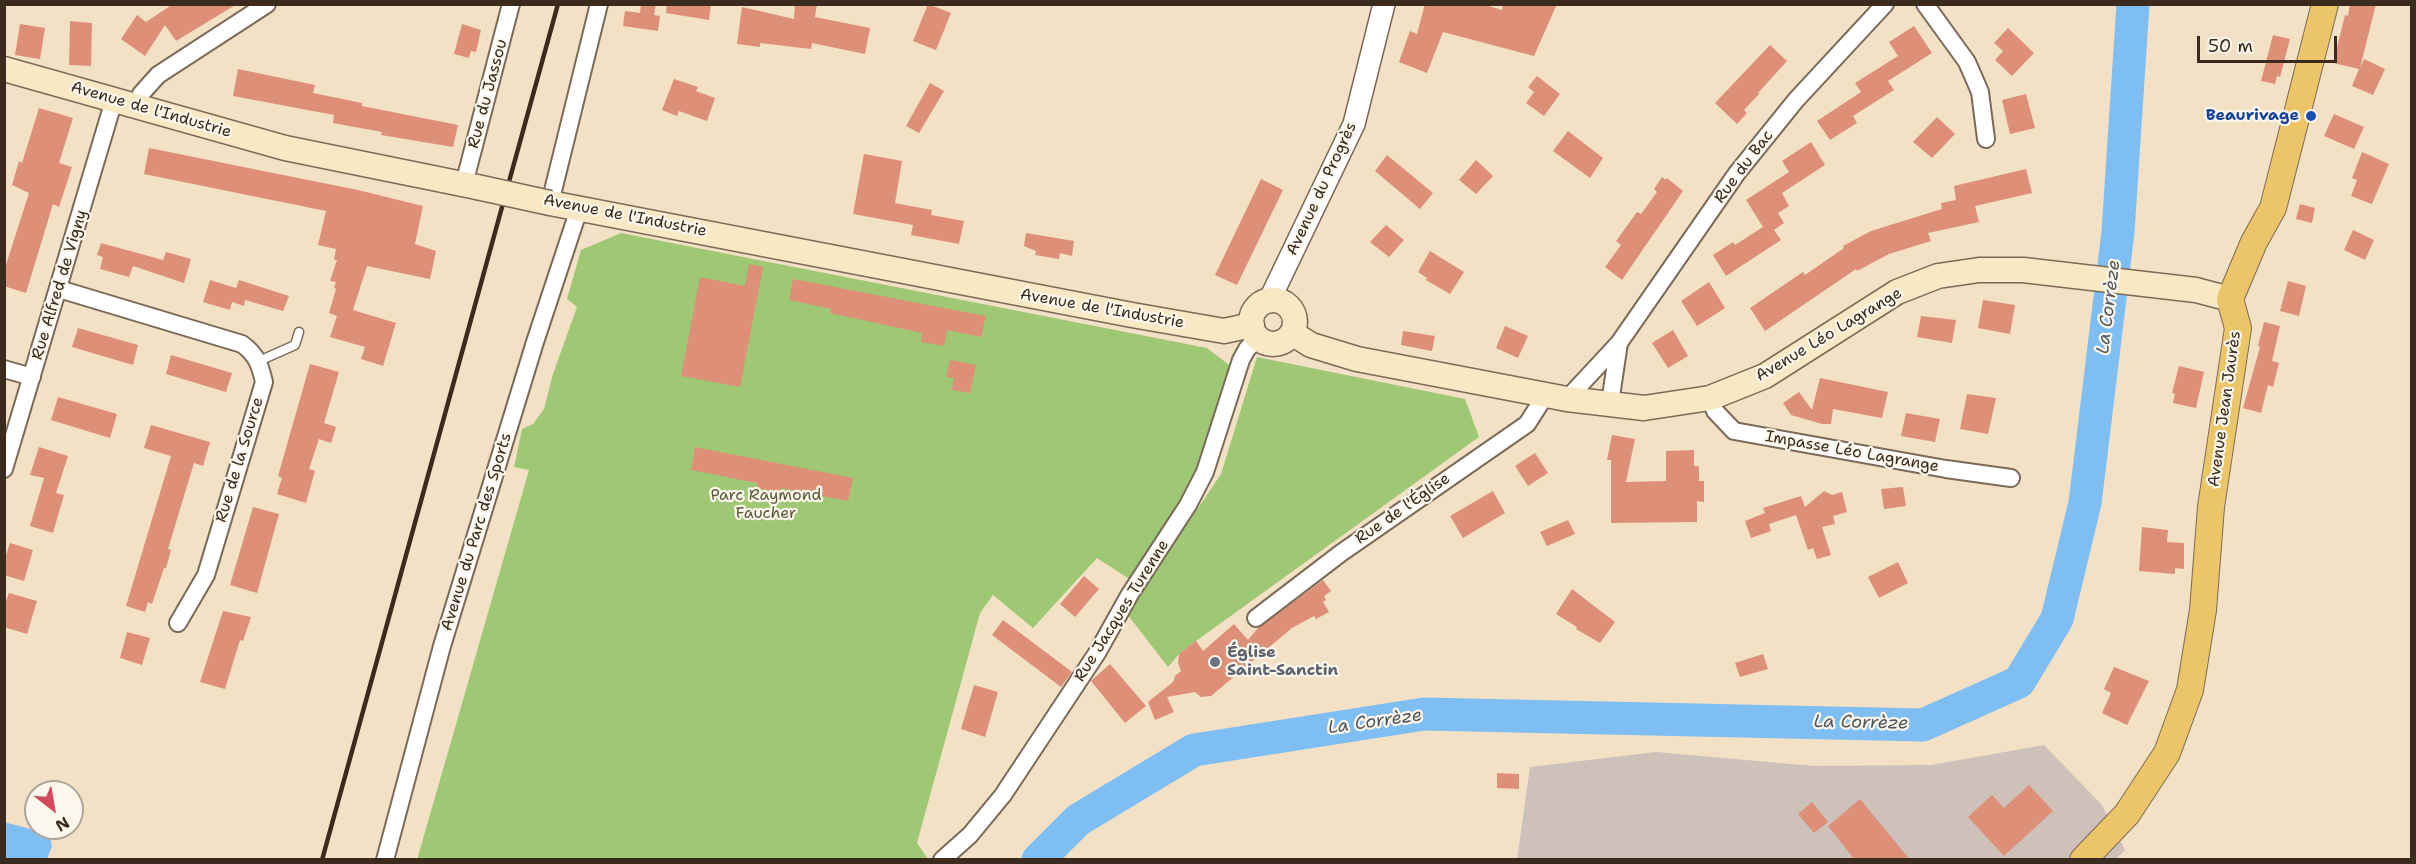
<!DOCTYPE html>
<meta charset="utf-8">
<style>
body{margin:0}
#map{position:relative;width:2416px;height:864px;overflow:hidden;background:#f3e1c5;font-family:"Shantell Sans",sans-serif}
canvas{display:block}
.frame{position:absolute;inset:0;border:6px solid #3b2a1e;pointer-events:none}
.north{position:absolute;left:24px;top:780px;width:60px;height:60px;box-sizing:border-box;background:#fbf7ec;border:2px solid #aea59a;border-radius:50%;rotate:149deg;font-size:16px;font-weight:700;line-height:24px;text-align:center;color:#3b2a1e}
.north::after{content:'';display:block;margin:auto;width:21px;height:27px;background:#d1495b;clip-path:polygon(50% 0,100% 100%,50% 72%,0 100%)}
.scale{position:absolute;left:2197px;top:36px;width:140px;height:27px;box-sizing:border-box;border:3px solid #3b2a1e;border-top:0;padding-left:8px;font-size:18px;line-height:21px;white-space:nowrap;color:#3b2a1e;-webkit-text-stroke:4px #fbf7ec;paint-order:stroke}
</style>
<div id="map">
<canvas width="2416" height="864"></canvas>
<div class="frame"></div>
<div class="north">N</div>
<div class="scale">50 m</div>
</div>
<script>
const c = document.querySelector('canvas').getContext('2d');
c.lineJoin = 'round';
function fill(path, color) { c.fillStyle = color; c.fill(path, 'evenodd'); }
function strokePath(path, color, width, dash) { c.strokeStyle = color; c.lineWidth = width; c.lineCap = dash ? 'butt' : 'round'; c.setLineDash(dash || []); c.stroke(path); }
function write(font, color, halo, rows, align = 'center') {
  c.font = font + ' "Shantell Sans",sans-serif'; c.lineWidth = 4.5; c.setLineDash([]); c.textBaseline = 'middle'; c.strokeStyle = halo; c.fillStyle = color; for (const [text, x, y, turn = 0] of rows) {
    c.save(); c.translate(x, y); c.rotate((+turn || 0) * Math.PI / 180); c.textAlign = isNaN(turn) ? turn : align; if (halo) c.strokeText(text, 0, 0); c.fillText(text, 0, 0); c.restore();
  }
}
fill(new Path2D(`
 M2044,745L2102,805L2125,850L2115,860H1517L1530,767L1656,752L1814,766L1931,765Z`), '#cec1ba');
fill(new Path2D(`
 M621,233L1207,348L1237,371L1205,472L1137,584L1097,558L1033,628L993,595L980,613L917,843L928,859L417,860L529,470L514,467L522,429L533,424L544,409L553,374L577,307L567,299L581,250Z
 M1257,357L1465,399L1479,437L1196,641L1179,654L1168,667L1127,614L1221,474Z`), '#9fc874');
fill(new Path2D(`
 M4,822L49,834L52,846L47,859H5Z`), '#7fbef3');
strokePath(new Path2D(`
 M1038,860L1078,820L1194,750L1424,714L1923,725L2019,682L2057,619L2085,503L2118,232L2133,4`), '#7fbef3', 33);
fill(new Path2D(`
 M173,4H237L176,41L165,25L145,56L121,39L137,15L146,22Z
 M641,4H656L654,15L660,16L658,31L623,26L625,11L640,13Z
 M667,4H711L709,20L666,13Z
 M795,4H817L815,17L870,28L865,54L812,43L811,49L760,43V47L737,44L742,7L794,19Z
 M928,4L951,13L936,50L913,41Z
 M1425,4H1482L1502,10L1503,4H1557L1534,56L1443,32L1427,73L1399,62L1410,31L1417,34Z
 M2350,4H2376L2360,68L2364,59L2385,69L2373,95L2352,86L2359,69L2333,63L2345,15L2348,16Z
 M70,21L92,23L91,66L69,65Z
 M20,24L45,28L40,59L15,55Z
 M462,24L481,30L476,52L471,51L469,58L454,54Z
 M1914,26L1932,53L1888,81L1894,90L1853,116L1857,123L1830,140L1817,121L1861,92L1855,83L1898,56L1889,42Z
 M2008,28L2034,53L2012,76L1995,60L2003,51L1994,43Z
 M2273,35L2290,39L2280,77L2277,76L2275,84L2261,81Z
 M1770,45L1787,61L1758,93L1759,94L1744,110L1747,113L1737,124L1715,103Z
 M238,69L315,85L313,93L362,103V106L458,125L453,147L381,135L382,132L333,123L334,115L233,96Z
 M1537,76L1560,94L1544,116L1526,103L1534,92L1528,87Z
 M674,79L698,87L696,91L715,98L707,121L679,111L677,116L662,110Z
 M930,83L944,91L919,133L906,126Z
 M2026,94L2035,128L2010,134L2002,100Z
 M39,108L73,118L59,163L72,167L59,207L53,204L26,293L4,286V271L29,193L12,185L19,161L22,163Z
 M2334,114L2364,127L2354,149L2324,136Z
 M1937,117L1955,134L1932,158L1913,142Z
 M1568,131L1603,158L1590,178L1553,151Z
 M1811,142L1825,165L1782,193L1789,206L1778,213L1784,223L1774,230L1781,240L1726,276L1713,255L1733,242L1735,245L1763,227L1746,200L1789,172L1782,161Z
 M149,148L358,190L423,206L415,244L436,251L430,279L367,266L353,310L396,323L383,366L361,359L365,347L330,337L337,316L329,313L336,289L334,288L336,282L330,281L337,260H334L336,249L318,245L326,211L144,174Z
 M2362,152L2389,164L2372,204L2351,196L2357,180L2352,178Z
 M864,154L902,161L895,203L932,210L931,215L964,221L959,244L911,235L913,225L853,214Z
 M1387,155L1433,193L1420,209L1375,171Z
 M1476,160L1493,176L1476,194L1459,180Z
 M2026,169L2032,193L1975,206L1979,222L1928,233L1931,241L1889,254L1857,271L1856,269L1765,331L1750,308L1803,272L1805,275L1844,248L1843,246L1871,231L1942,209L1941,203L1956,200L1954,186Z
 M1662,177L1666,180L1667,178L1683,191L1622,280L1605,267L1621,245L1616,241L1637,212L1641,214L1657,192L1654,189Z
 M1261,179L1283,190L1237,285L1215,275Z
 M2300,204L2315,208L2312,223L2296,219Z
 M1386,225L1404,240L1389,257L1370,242Z
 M2353,230L2374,240L2365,260L2344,250Z
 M1026,233L1074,241L1072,256L1060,253L1059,259L1035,255L1036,251L1024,246Z
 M101,243L163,260L166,252L191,259L184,283L133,266L129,277L100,269L103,257L97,255Z
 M1430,251L1464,272L1450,294L1426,280L1427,278L1418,272Z
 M749,264L763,267L740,387L681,376L700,277L745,286Z
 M793,279L986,316L981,337L947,330L944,346L921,342L922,333L830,313L831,309L789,300Z
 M210,280L236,288L239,280L289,296L283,311L245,300L244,306L232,302L230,310L203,302Z
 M2288,281L2306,286L2299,316L2280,311Z
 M1709,282L1725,308L1697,326L1681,301Z
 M1983,300L2015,305L2010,334L1978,328Z
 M1921,316L1956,320L1952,343L1917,337Z
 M2264,322L2280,326L2272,361L2279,363L2273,387L2268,385L2261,413L2243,408L2260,347L2258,346Z
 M1505,326L1528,336L1518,358L1496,348Z
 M78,328L138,345L133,365L72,347Z
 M1673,330L1688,356L1668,368L1652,343Z
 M1403,331L1435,336L1432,351L1401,345Z
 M171,355L232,373L226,392L166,374Z
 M950,360L976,365L970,393L952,390L954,378L946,377Z
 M310,364L339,372L324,423L336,427L331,443L319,439L309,469L315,471L306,503L277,494L282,478L278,476Z
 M2179,366L2204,372L2196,408L2173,403L2175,394L2172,393Z
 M1820,378L1888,392L1882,418L1833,409L1831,424H1822L1791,415L1783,403L1799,392L1812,410Z
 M1967,394L1996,398L1988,434L1960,429Z
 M58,397L117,414L110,438L51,420Z
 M1906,413L1940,419L1935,442L1901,436Z
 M151,425L210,442L203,466L194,463L168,549L171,550L166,568H164L152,604L148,602L145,612L126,606L171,456L144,448Z
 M1612,435L1635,439L1626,482L1666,481V451L1694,450V466H1699V481H1704V502L1697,501V522L1611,523V460H1607Z
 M39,447L68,456L56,493L64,495L53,533L30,526L44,478L30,475Z
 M695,447L853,478L848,501L781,488L780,492L757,488V483L691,470Z
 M1535,453L1548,473L1528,486L1515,466Z
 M1903,487L1906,506L1884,509L1881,489Z
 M1493,491L1505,513L1463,538L1450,516Z
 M1824,491L1832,495L1842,492L1847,512L1833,516L1835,524L1822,527L1831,555L1817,559L1813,548L1808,550L1796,515L1769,524L1768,521L1771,531L1751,538L1745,521L1765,513L1763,508L1801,496L1805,507Z
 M253,507L279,514L257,593L230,585Z
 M1568,520L1575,534L1547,546L1540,532Z
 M2142,527L2168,530L2167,542L2184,543V569L2175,568V574L2139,571Z
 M10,543L33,550L24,581L4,575V561Z
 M1898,562L1908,583L1879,598L1868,577Z
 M1084,576L1099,589L1075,617L1060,604Z
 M1323,580L1331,591L1324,596L1326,600L1323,602L1329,612L1316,619L1314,616L1292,628L1211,696L1201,697L1195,692L1167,697L1174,712L1155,720L1148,702L1173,682L1175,676L1181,671L1178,663L1179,654L1196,641L1203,651L1234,624L1248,640L1258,628Z
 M1572,589L1615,622L1600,643L1576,629L1577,627L1556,614Z
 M9,593L37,601L27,634L4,627V607Z
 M223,611L251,617L243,641L240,640L225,689L200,682Z
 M1003,620L1072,672L1061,687L992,635Z
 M127,632L150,638L142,665L120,658Z
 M1763,654L1768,669L1740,677L1735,663Z
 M1110,664L1146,706L1125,723L1091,681Z
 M2114,667L2149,681L2127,725L2102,713L2111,693L2104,689Z
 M974,685L998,692L985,737L961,729Z
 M1497,773L1519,774V789L1497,788Z
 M2029,785L2053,811L2004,856L1968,817L1992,795L2004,808Z
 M1860,799L1910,860H1855L1828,826Z
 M1812,802L1828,822L1814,833L1798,814Z`), '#dd8f77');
const service = new Path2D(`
 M259,361L295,345L299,332`);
const minor = new Path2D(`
 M1925,4L1967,62L1980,92L1986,139
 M136,106L141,94L158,75L267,4
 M464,184L511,4
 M550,203L599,4
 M59,289L242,344C257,355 260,365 264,382L206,575L178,623
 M1619,343L1737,173L1796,100L1885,4
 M4,369L32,377
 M1710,398L1715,411L1734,431L1946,469L2011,478
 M1567,399L1619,343L1610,403
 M4,469L114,100
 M1256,618L1341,553L1527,424L1545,396
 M385,860L442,646L535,342L579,209
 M942,860L970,835L1003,795L1097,653L1130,594L1188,505L1205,472L1241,360L1247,349L1258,338`);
const tertiary = new Path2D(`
 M1269,301L1354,124L1384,4`);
const secondary = new Path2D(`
 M4,69L285,148L477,187
 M550,203L1132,315L1224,331L1252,325
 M1251 322a22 22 0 1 1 44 0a22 22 0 1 1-44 0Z
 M1292,333L1311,345L1357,359L1567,399L1644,408L1710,398L1765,376L1897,292L1938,276L1979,270H2023L2196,290L2230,299`);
const primary = new Path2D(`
 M2083,860L2127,814L2167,753L2190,690L2203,610L2211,507L2238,328L2230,299L2254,242L2273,208L2325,4`);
strokePath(service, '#7b6a58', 11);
strokePath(minor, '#7b6a58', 20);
strokePath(tertiary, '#7b6a58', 24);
strokePath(secondary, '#7b6a58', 27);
strokePath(primary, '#7b6a58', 28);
strokePath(service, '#fff', 8);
strokePath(minor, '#fff', 16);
strokePath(tertiary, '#fff', 21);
strokePath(secondary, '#f8e8c3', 24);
strokePath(primary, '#edc569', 26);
strokePath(new Path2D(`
 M322,860L558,4`), '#3b2a1e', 4.5);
const secondaryBridge = new Path2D(`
 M477,187L550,203`);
strokePath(secondaryBridge, '#7b6a58', 27, []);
strokePath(secondaryBridge, '#f8e8c3', 24);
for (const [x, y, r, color] of [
 [2311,116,6,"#1a4fb4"],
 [1215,662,6,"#6b7280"]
]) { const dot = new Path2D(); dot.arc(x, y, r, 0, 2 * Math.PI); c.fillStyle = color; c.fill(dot); strokePath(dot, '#fbf7ec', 2); }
write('16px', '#3b2a1e', '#fbf7ec', [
 ["Rue du Jassou",488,94,-75],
 ["Avenue de l'Industrie",151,110,16],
 ["Rue du Bac",1744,167,-53],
 ["Avenue du Progrès",1322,189,-65],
 ["Avenue de l'Industrie",625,216,11],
 ["Rue Alfred de Vigny",60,285,-73],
 ["Avenue de l'Industrie",1102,309,10],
 ["Avenue Léo Lagrange",1829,335,-31],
 ["Avenue Jean Jaurès",2225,409,-82],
 ["Impasse Léo Lagrange",1852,452,10],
 ["Rue de la Source",240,460,-73],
 ["Rue de l'Église",1403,509,-35],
 ["Avenue du Parc des Sports",477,532,-73],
 ["Rue Jacques Turenne",1122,611,-58]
]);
write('bold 16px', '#164399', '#fbf7ec', [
 ["Beaurivage",2299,116]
], 'right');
write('16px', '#595938', '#fbf7ec', [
 ["Parc Raymond",766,496],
 ["Faucher",766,514]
]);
write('bold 16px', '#5b616d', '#fbf7ec', [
 ["Église",1227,653],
 ["Saint-Sanctin",1227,671]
], 'left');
write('italic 18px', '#4f565e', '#fbf7ec', [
 ["La Corrèze",2109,307,-83],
 ["La Corrèze",1375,722,-8],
 ["La Corrèze",1861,723,1]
]);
</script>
